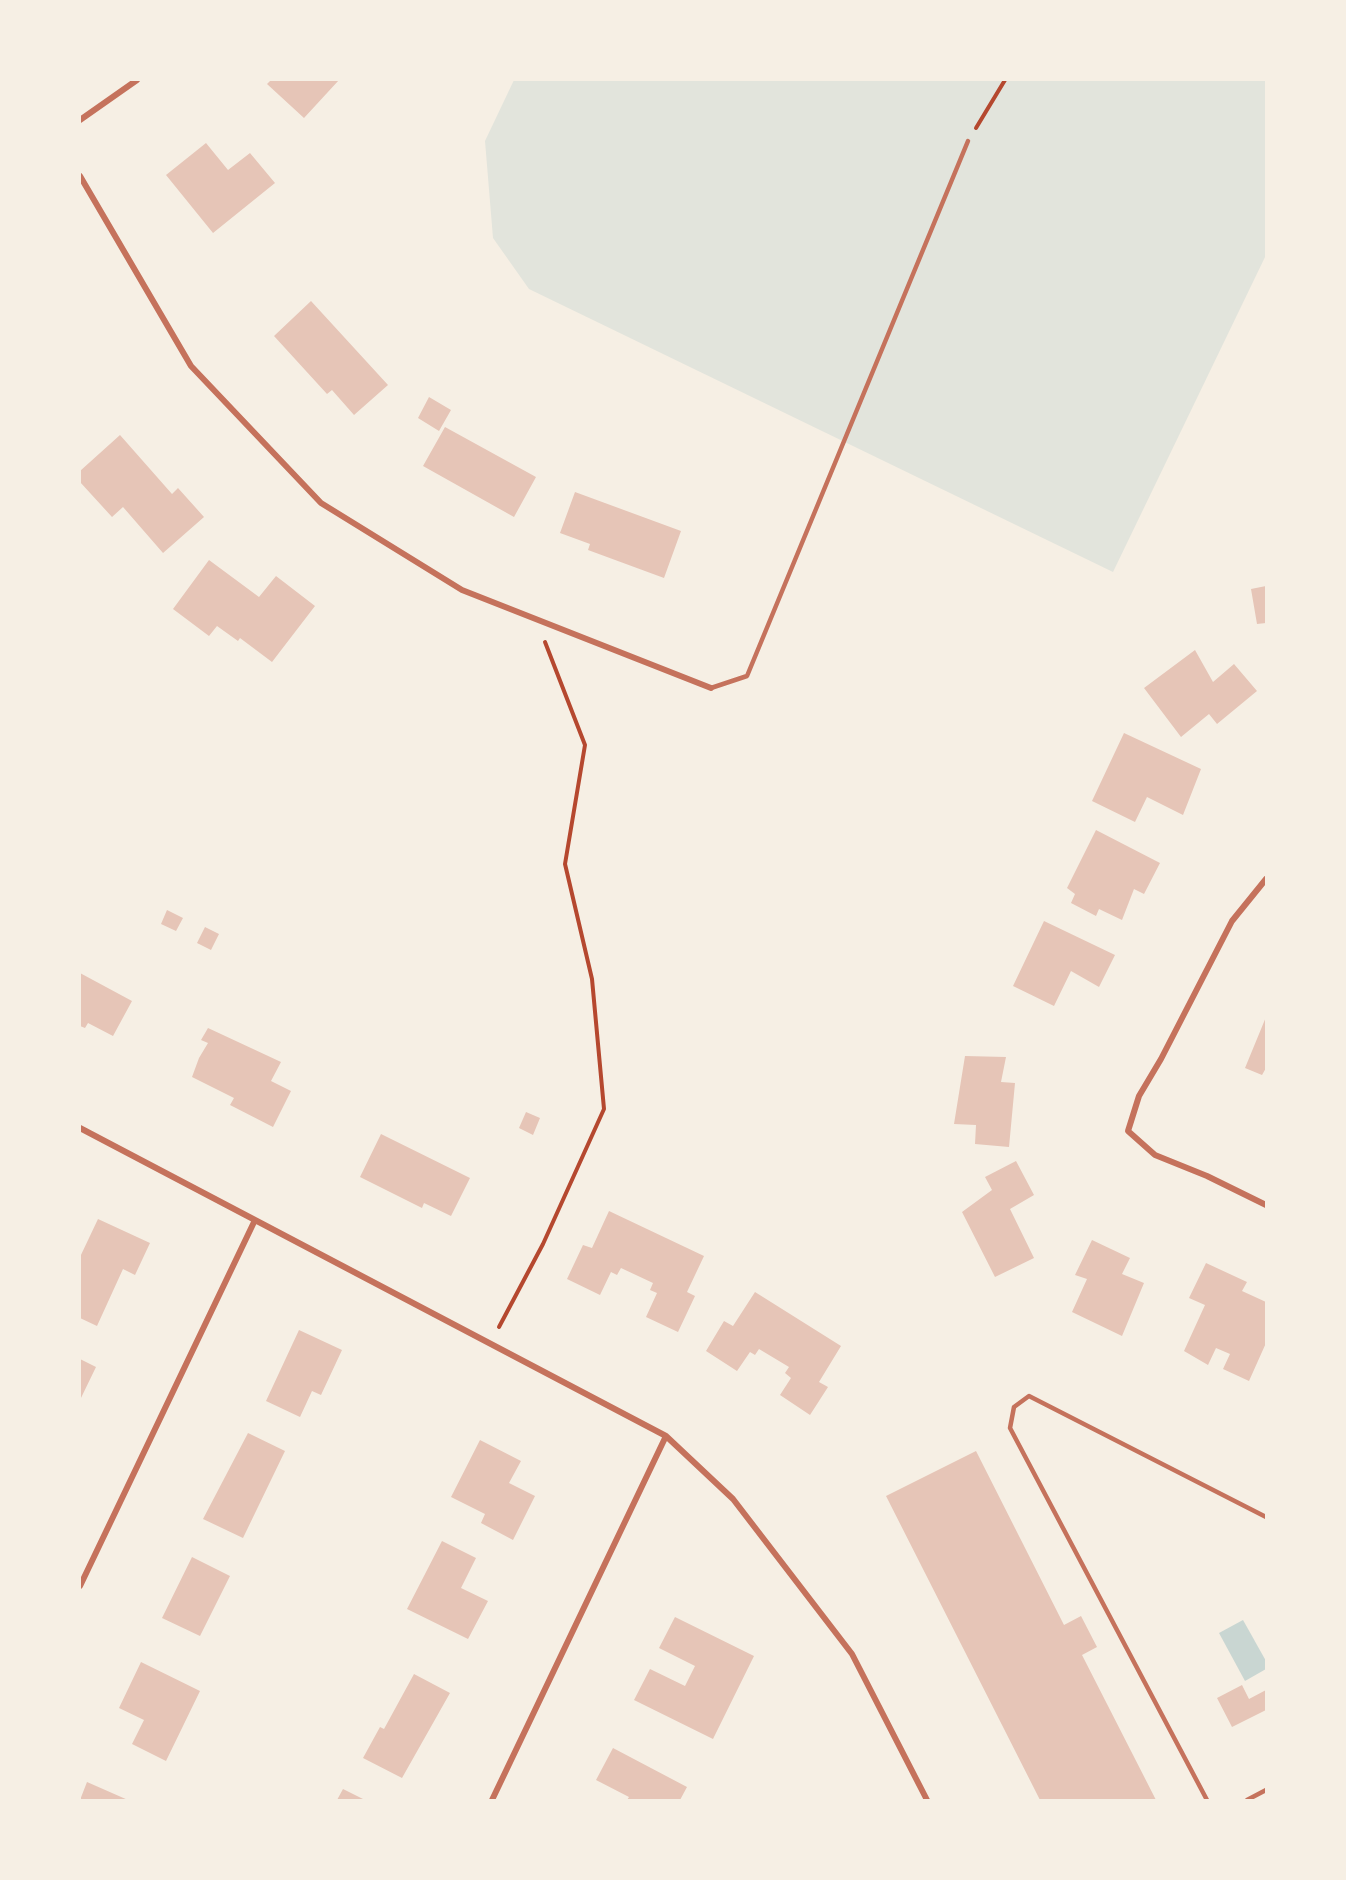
<!DOCTYPE html>
<style>
body{margin:0}
#map{position:relative;width:1346px;height:1880px;overflow:hidden;background:#f6efe4;font-family:"IBM Plex Sans",sans-serif}
canvas{display:block}
.frame{position:absolute;inset:0;border:81px solid #f6efe4;pointer-events:none}
</style>
<div id="map">
<canvas width="1346" height="1880"></canvas>
<div class="frame"></div>
</div>
<script>
const c = document.querySelector('canvas').getContext('2d');
c.lineJoin = 'round';
function fill(path, color) { c.fillStyle = color; c.fill(path, 'evenodd'); }
function strokePath(path, color, width, dash) { c.strokeStyle = color; c.lineWidth = width; c.lineCap = dash ? 'butt' : 'round'; c.setLineDash(dash || []); c.stroke(path); }
fill(new Path2D(`
 M514,80H1266V255L1113,572L529,289L493,238L485,141Z`), '#e2e4dc');
fill(new Path2D(`
 M1243,1620L1266,1661V1669L1245,1681L1219,1633Z`), '#c9d6d2');
fill(new Path2D(`
 M271,80H339L304,118L267,84Z
 M206,143L228,170L250,153L275,183L213,233L166,175Z
 M311,301L388,385L354,415L332,390L327,394L274,336Z
 M429,397L451,410L439,431L418,418Z
 M445,427L536,477L514,517L423,466Z
 M120,435L172,494L178,488L204,517L163,553L123,507L112,517L80,482V471Z
 M575,492L681,531L664,578L588,550L590,544L560,533Z
 M209,560L259,597L276,576L315,606L272,662L240,638L238,641L217,626L209,636L173,609Z
 M1266,586V623L1257,624L1251,589Z
 M1195,650L1213,682L1234,664L1257,691L1217,724L1209,714L1181,737L1144,688Z
 M1124,733L1201,769L1183,815L1147,797L1135,822L1092,801Z
 M1096,830L1160,863L1144,894L1134,889L1122,920L1099,909L1096,916L1071,903L1075,894L1067,888Z
 M167,910L183,918L176,931L161,924Z
 M1044,921L1115,955L1099,987L1071,971L1054,1006L1013,986Z
 M205,927L219,934L211,950L197,943Z
 M80,973L132,1001L113,1036L88,1023L85,1028L80,1026Z
 M1266,1017V1068L1262,1075L1245,1068Z
 M208,1028L281,1062L271,1081L291,1091L273,1127L230,1105L234,1098L192,1077L199,1058L208,1043L201,1040Z
 M965,1056L1006,1057L1001,1082L1015,1083L1009,1147L975,1144L976,1125L954,1124Z
 M526,1112L540,1118L533,1135L519,1128Z
 M381,1134L470,1178L451,1216L424,1203L422,1208L360,1177Z
 M1016,1161L1034,1195L1010,1209L1034,1258L995,1277L962,1212L992,1190L985,1177Z
 M609,1211L704,1256L687,1292L695,1296L678,1332L646,1317L657,1293L650,1290L653,1283L621,1268L617,1275L611,1272L600,1295L567,1279L583,1245L592,1248Z
 M98,1219L150,1243L135,1275L123,1269L97,1326L80,1318V1257Z
 M1092,1240L1130,1258L1122,1274L1144,1283L1122,1336L1072,1312L1087,1279L1075,1275Z
 M1206,1263L1247,1282L1242,1291L1266,1302V1343L1249,1381L1223,1369L1230,1354L1216,1348L1208,1365L1184,1351L1205,1305L1189,1298Z
 M755,1292L841,1346L819,1382L828,1387L810,1415L780,1395L791,1378L785,1373L789,1367L759,1349L755,1355L750,1352L737,1371L706,1351L724,1321L733,1326Z
 M299,1330L342,1350L321,1395L312,1391L300,1417L266,1401Z
 M80,1359L96,1367L80,1400Z
 M248,1433L285,1451L243,1538L203,1519Z
 M480,1440L521,1461L509,1483L535,1496L513,1540L481,1523L485,1514L451,1497Z
 M976,1451L1064,1625L1081,1616L1097,1647L1082,1655L1156,1800H1040L886,1496Z
 M442,1541L476,1558L461,1588L488,1601L468,1639L407,1609Z
 M192,1557L230,1576L200,1636L162,1618Z
 M675,1617L754,1656L713,1739L634,1700L650,1669L685,1686L695,1666L659,1648Z
 M141,1662L200,1691L166,1761L132,1744L144,1720L119,1708Z
 M414,1674L450,1693L402,1778L363,1758L380,1727L384,1729Z
 M1242,1685L1249,1699L1266,1690V1710L1232,1727L1217,1698Z
 M613,1748L687,1787L680,1800H627L629,1797L596,1780Z
 M87,1782L128,1800H80Z
 M343,1789L365,1800H337Z`), '#e6c5b7');
strokePath(new Path2D(`
 M976,128L1005,80
 M499,1327L543,1244L604,1109L592,979L565,864L585,745L545,642`), '#b5482f', 4);
strokePath(new Path2D(`
 M711,688L747,676L968,141
 M1207,1800L1010,1428L1014,1407L1029,1396L1266,1517
 M1247,1800L1266,1790`), '#c5725c', 4.5);
strokePath(new Path2D(`
 M80,120L137,80
 M80,176L191,366L321,503L462,590L711,688
 M1266,879L1232,921L1161,1059L1139,1096L1128,1131L1155,1155L1207,1176L1266,1205
 M80,1128L666,1436L733,1499L852,1654L927,1800
 M80,1586L255,1220
 M492,1800L666,1436`), '#c5725c', 6);
</script>
